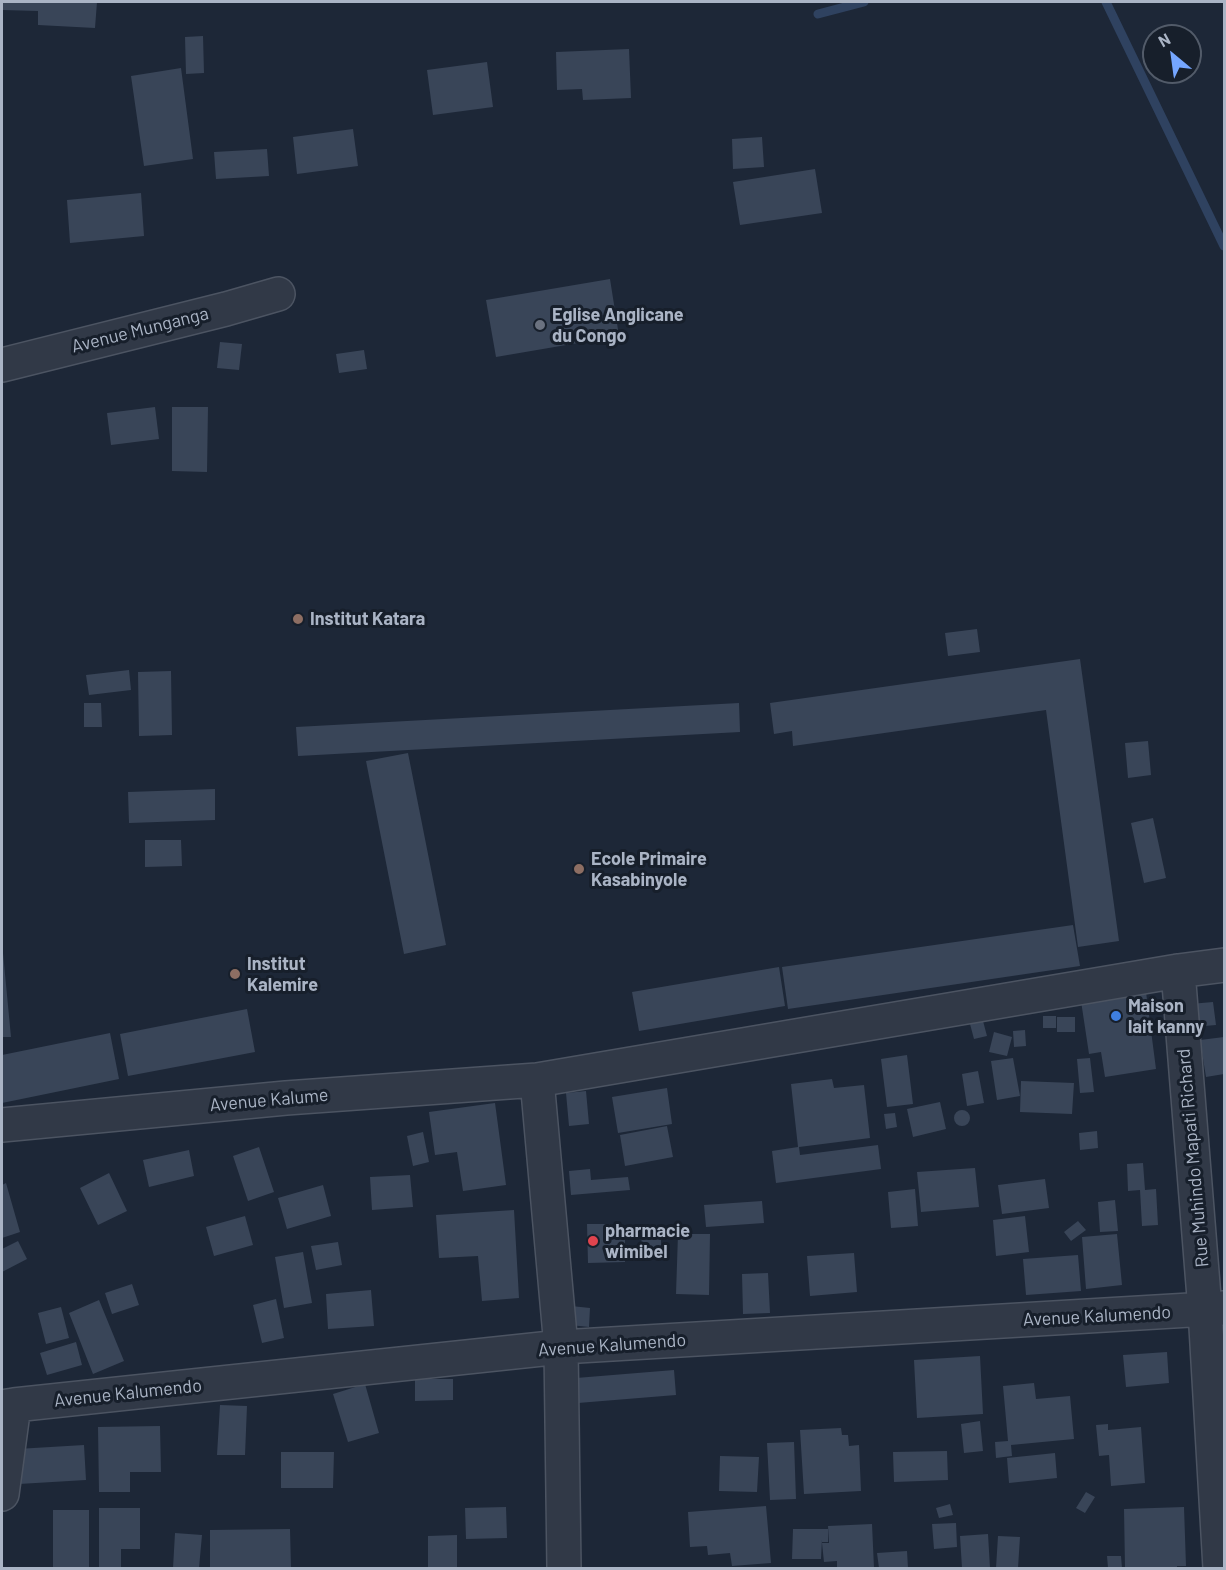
<!DOCTYPE html>
<style>
body{margin:0}
#map{position:relative;width:1226px;height:1570px;overflow:hidden;background:#1d2737;font-family:Barlow,sans-serif}
canvas{display:block}
.frame{position:absolute;inset:0;border:3px solid #aab4c5;pointer-events:none}
.north{position:absolute;left:1142px;top:24px;width:60px;height:60px;box-sizing:border-box;background:#171f2b;border:2px solid #525b69;border-radius:50%;rotate:331deg;font-size:16px;font-weight:700;line-height:24px;text-align:center;color:#aab4c5}
.north::after{content:'';display:block;margin:auto;width:21px;height:27px;background:#75a6ff;clip-path:polygon(50% 0,100% 100%,50% 72%,0 100%)}
</style>
<div id="map">
<canvas width="1226" height="1570"></canvas>
<div class="frame"></div>
<div class="north">N</div>
</div>
<script>
const c = document.querySelector('canvas').getContext('2d');
c.lineJoin = 'round';
function strokePath(path, color, width, dash) { c.strokeStyle = color; c.lineWidth = width; c.lineCap = dash ? 'butt' : 'round'; c.setLineDash(dash || []); c.stroke(path); }
function fill(path, color) { c.fillStyle = color; c.fill(path, 'evenodd'); }
function write(font, color, halo, rows, align = 'center') {
  c.font = font + ' Barlow,sans-serif'; c.lineWidth = 6; c.setLineDash([]); c.textBaseline = 'middle'; c.strokeStyle = halo; c.fillStyle = color; for (const [text, x, y, turn = 0] of rows) {
    c.save(); c.translate(x, y); c.rotate((+turn || 0) * Math.PI / 180); c.textAlign = isNaN(turn) ? turn : align; if (halo) c.strokeText(text, 0, 0); c.fillText(text, 0, 0); c.restore();
  }
}
strokePath(new Path2D(`
 M1106,2L1224,246
 M818,14L864,2`), '#2f4260', 9);
fill(new Path2D(`
 M2,2H97L95,28L38,25V11L2,10Z
 M203,36L204,73L186,74L185,37Z
 M629,49L631,98L583,100L582,89L557,90L556,52Z
 M487,62L493,107L433,115L427,70Z
 M181,68L193,159L144,166L131,76Z
 M353,129L358,166L297,174L293,137Z
 M762,137L764,167L733,169L732,139Z
 M267,149L269,176L216,179L214,152Z
 M815,169L822,213L740,225L733,182Z
 M141,193L144,236L70,243L67,200Z
 M610,279L619,336L496,357L486,300Z
 M220,342L242,344L239,370L217,368Z
 M364,350L367,369L339,373L336,354Z
 M155,407L159,439L111,445L107,413Z
 M172,407H208L207,472L172,471Z
 M977,629L980,652L948,656L945,633Z
 M1080,659L1119,941L1078,947L1046,710L793,746L792,731L774,734L770,703Z
 M129,670L131,690L89,695L86,675Z
 M171,671L172,735L139,736L138,672Z
 M84,703H101L102,727H84Z
 M739,703L740,732L298,756L296,727Z
 M1148,741L1151,775L1128,778L1125,743Z
 M408,753L446,945L404,954L366,761Z
 M215,789V820L129,823L128,792Z
 M1153,818L1166,878L1144,883L1131,823Z
 M145,840H181L182,866L145,867Z
 M1073,925L1080,966L788,1009L782,967Z
 M2,953H3L11,1037H2Z
 M779,967L785,1006L639,1031L632,992Z
 M1146,992L1156,1069L1105,1077L1101,1052L1089,1054L1081,1001Z
 M1213,1002L1216,1025L1193,1027L1190,1004Z
 M247,1009L255,1052L128,1076L120,1034Z
 M1043,1016H1056V1028H1043Z
 M1057,1017H1075V1032H1057Z
 M983,1021L987,1036L974,1039L970,1024Z
 M1025,1030L1026,1046L1014,1047L1013,1031Z
 M994,1032L1012,1037L1007,1056L989,1052Z
 M110,1033L119,1079L2,1103V1055Z
 M1224,1037V1074L1206,1077L1200,1040Z
 M907,1055L913,1104L887,1107L881,1059Z
 M1013,1058L1020,1096L997,1100L991,1061Z
 M1090,1058L1094,1092L1080,1093L1077,1059Z
 M978,1071L984,1103L967,1106L962,1074Z
 M832,1079L834,1088L864,1085L870,1138L799,1147L800,1155L878,1145L881,1169L776,1183L772,1151L798,1147L791,1084Z
 M1021,1081L1074,1083L1072,1114L1020,1112Z
 M667,1088L672,1124L618,1133L612,1097Z
 M586,1091L589,1124L569,1126L566,1093Z
 M940,1102L946,1129L913,1137L907,1109Z
 M495,1103L506,1185L463,1191L457,1152L435,1155L429,1112Z
 M954 1118a8 8 0 1 1 16 0a8 8 0 1 1-16 0Z
 M895,1113L897,1127L886,1129L884,1114Z
 M667,1126L673,1157L625,1166L620,1135Z
 M1097,1131L1098,1148L1080,1150L1079,1133Z
 M423,1132L429,1162L413,1166L407,1136Z
 M259,1147L274,1192L248,1201L233,1156Z
 M189,1150L194,1176L149,1187L143,1160Z
 M1143,1163L1145,1190L1156,1189L1158,1225L1142,1226L1140,1190L1128,1191L1127,1164Z
 M975,1168L979,1207L921,1212L917,1172Z
 M590,1169L591,1180L628,1177L630,1190L571,1195L569,1171Z
 M109,1173L127,1211L98,1225L80,1188Z
 M410,1175L413,1207L372,1210L370,1177Z
 M1045,1179L1049,1208L1002,1214L998,1185Z
 M6,1183L20,1232L2,1238V1185Z
 M323,1185L331,1216L287,1229L278,1198Z
 M915,1189L918,1226L891,1228L888,1192Z
 M1115,1200L1118,1231L1100,1232L1098,1202Z
 M762,1201L764,1223L706,1227L704,1205Z
 M514,1210L519,1298L482,1301L478,1256L439,1258L436,1215Z
 M245,1216L253,1245L214,1256L206,1227Z
 M1025,1216L1029,1252L996,1256L993,1220Z
 M1078,1221L1086,1230L1071,1241L1064,1232Z
 M587,1224H612V1238H625V1262L588,1263Z
 M642,1225H661V1256H641Z
 M678,1234H710L709,1295L676,1294Z
 M1117,1234L1122,1285L1086,1289L1082,1237Z
 M18,1241L27,1259L2,1272V1249Z
 M338,1242L342,1265L316,1270L311,1246Z
 M303,1252L312,1303L284,1308L275,1257Z
 M854,1253L857,1292L810,1296L807,1256Z
 M1078,1255L1081,1291L1026,1295L1023,1259Z
 M768,1273L770,1313L743,1314L742,1274Z
 M132,1284L139,1305L112,1314L105,1293Z
 M371,1290L374,1326L328,1329L326,1294Z
 M276,1299L284,1338L262,1343L253,1305Z
 M99,1300L124,1361L93,1374L69,1313Z
 M571,1306L590,1308L589,1327L570,1325Z
 M61,1307L69,1338L46,1344L38,1313Z
 M76,1342L82,1365L47,1375L40,1353Z
 M1167,1352L1169,1383L1126,1387L1123,1355Z
 M980,1356L983,1414L917,1418L914,1360Z
 M674,1370L676,1395L578,1403L576,1378Z
 M415,1379H453V1400L415,1401Z
 M1034,1383L1036,1399L1070,1396L1074,1439L1011,1445L1012,1456L996,1458L995,1442L1008,1441L1003,1386Z
 M365,1384L379,1433L348,1442L333,1394Z
 M220,1405L247,1406L245,1455H217Z
 M980,1421L983,1451L964,1453L961,1424Z
 M1108,1424V1430L1141,1427L1145,1483L1111,1486L1109,1455L1099,1456L1096,1425Z
 M160,1426L161,1472H130V1492H99L98,1427Z
 M841,1428L842,1435H848L849,1446L859,1445L861,1491L804,1494L800,1430Z
 M794,1442L796,1499L770,1500L767,1443Z
 M84,1445L86,1480L19,1484L17,1449Z
 M947,1451L948,1480L894,1482L893,1452Z
 M281,1452H334L333,1488H281Z
 M1055,1453L1057,1478L1009,1483L1007,1458Z
 M720,1456L759,1457L757,1492L719,1491Z
 M1086,1492L1095,1497L1085,1513L1076,1508Z
 M950,1504L953,1515L939,1518L936,1508Z
 M766,1506L771,1563L732,1566L730,1553L708,1555L707,1546L690,1547L688,1512Z
 M506,1507L507,1538L466,1539L465,1508Z
 M1184,1507L1186,1566H1177V1568H1125L1124,1509Z
 M99,1508H140V1549H121V1568H99Z
 M53,1510H89V1568H53Z
 M956,1523L957,1547L934,1549L932,1524Z
 M872,1524L874,1568H837V1561L824,1562L822,1543H829L828,1526Z
 M290,1529L291,1568H210V1530Z
 M793,1529H828V1542H822V1539L821,1559H792Z
 M175,1533L202,1535L199,1568H173Z
 M988,1534L990,1568H962L960,1536Z
 M457,1535V1567L428,1568V1536Z
 M998,1536L1020,1537L1018,1568H996Z
 M907,1551L908,1568H879L877,1553Z
 M1107,1556H1121L1122,1568H1108Z`), '#394558');
const minor = new Path2D(`
 M2,365L226,309L278,294
 M1178,971L1205,1310L1220,1568
 M537,1080L561,1347L564,1568
 M2,1125L286,1098L537,1080L1178,971L1224,965
 M2,1407L14,1405L561,1347L1224,1308
 M2,1494L14,1405`);
strokePath(minor, '#4c5462', 36);
strokePath(minor, '#313947', 33);
for (const [x, y, r, color] of [
 [540,325,6,"#6b7280"],
 [298,619,6,"#8d6e63"],
 [579,869,6,"#8d6e63"],
 [235,974,6,"#8d6e63"],
 [1116,1016,6,"#3f7fe0"],
 [593,1241,6,"#e0444e"]
]) { const dot = new Path2D(); dot.arc(x, y, r, 0, 2 * Math.PI); c.fillStyle = color; c.fill(dot); strokePath(dot, '#171f2b', 2); }
write('bold 18px', '#aab4c5', '#171f2b', [
 ["Eglise Anglicane",552,315],
 ["du Congo",552,336],
 ["Institut Katara",310,619],
 ["Ecole Primaire",591,859],
 ["Kasabinyole",591,880],
 ["Institut",247,964],
 ["Kalemire",247,985],
 ["Maison",1128,1006],
 ["lait kanny",1128,1027],
 ["pharmacie",605,1231],
 ["wimibel",605,1252]
], 'left');
write('18px', '#aab4c5', '#171f2b', [
 ["Avenue Munganga",140,330,-14],
 ["Avenue Kalume",269,1100,-5],
 ["Rue Muhindo Mapati Richard",1193,1158,-95],
 ["Avenue Kalumendo",1097,1316,-3],
 ["Avenue Kalumendo",612,1345,-4],
 ["Avenue Kalumendo",128,1393,-6]
]);
</script>
